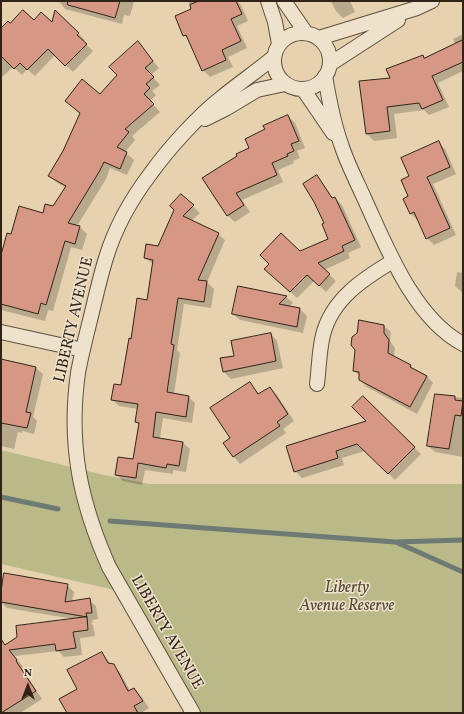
<!DOCTYPE html>
<style>
body{margin:0}
#map{position:relative;width:464px;height:714px;overflow:hidden;background:#e7d2b0;font-family:Vollkorn,serif}
canvas{display:block}
.frame{position:absolute;inset:0;border:2px solid #312318;pointer-events:none}
.north{position:absolute;left:8px;top:666px;width:40px;height:40px;-webkit-text-stroke:3px #efe2cc;paint-order:stroke;rotate:0deg;font-size:11px;font-weight:700;line-height:16px;text-align:center;color:#312318}
.north::after{content:'';display:block;margin:auto;width:14px;height:18px;background:#312318;clip-path:polygon(50% 0,100% 100%,50% 72%,0 100%)}
</style>
<div id="map">
<canvas width="464" height="714"></canvas>
<div class="frame"></div>
<div class="north">N</div>
</div>
<script>
const c = document.querySelector('canvas').getContext('2d');
c.lineJoin = 'round';
function fill(path, color) { c.fillStyle = color; c.fill(path, 'evenodd'); }
function strokePath(path, color, width, dash) { c.strokeStyle = color; c.lineWidth = width; c.lineCap = dash ? 'butt' : 'round'; c.setLineDash(dash || []); c.stroke(path); }
function write(font, color, halo, rows, align = 'center') {
  c.font = font + ' Vollkorn,serif'; c.lineWidth = 3; c.setLineDash([]); c.textBaseline = 'middle'; c.strokeStyle = halo; c.fillStyle = color; for (const [text, x, y, turn = 0] of rows) {
    c.save(); c.translate(x, y); c.rotate((+turn || 0) * Math.PI / 180); c.textAlign = isNaN(turn) ? turn : align; if (halo) c.strokeText(text, 0, 0); c.fillText(text, 0, 0); c.restore();
  }
}
fill(new Path2D(`
 M1,450L104,475L149,484H463V713H194L123,592L1,564Z`), '#baba88');
fill(new Path2D(`
 M59,1H134L130,16L124,15L122,24L65,9Z
 M188,1H237L241,5L248,21L237,26L247,48L228,57L233,67L210,77L203,70L190,41L184,35L192,10Z
 M331,1H350L355,12L343,18L336,11Z
 M56,12L85,40L83,42L93,51L73,72L55,55L35,76L27,69L22,75L13,67L1,78V30L10,25L34,21L53,24Z
 M463,34V71L438,83L449,107L429,115L424,110L394,114L397,138L374,141L367,134L392,79L422,56L425,58L455,44L453,39Z
 M138,43L159,68L151,75L160,85L152,91L156,95L150,101L160,112L132,136L135,140L125,152L134,160L127,175L110,168L106,179L77,226L80,227L87,234L82,250L71,247L53,311L48,310L45,321L1,310V259L12,235L54,207L66,188L56,182L49,175L64,151L81,114L66,101L101,96L118,75Z
 M288,116L295,123L305,148L297,151L300,158L293,161L294,163L278,170L283,182L242,200L250,212L235,222L228,216L203,178L250,149L266,130Z
 M438,142L445,149L456,174L433,184L456,235L434,245L427,238L418,219L417,220L410,213L409,197L410,177Z
 M317,176L323,183L333,199L335,198L342,205L361,247L348,253L350,258L324,270L336,281L326,292L314,281L297,298L272,275L300,252L329,239L325,223Z
 M181,195L200,213L191,221L218,234L225,240L207,282L214,289L211,308L184,304L177,350L180,353L174,394L188,397L195,403L192,423L163,418L160,439L183,443L190,449L186,472L173,470V474L145,470L142,485L123,481L116,475L134,460L140,425L136,422L138,409L119,406L112,399L122,386L132,340L148,301L154,265L145,258L158,247Z
 M457,272L463,273V293L455,286Z
 M239,287L286,297L293,303L289,307L300,309L307,316L303,333L240,320L233,314Z
 M384,326L391,332L390,341L395,348L394,357L427,376L433,383L417,414L367,387L360,380V376L354,371Z
 M271,334L277,341L283,368L231,379L224,372L235,357Z
 M1,360L36,368L43,374L33,417L37,421L34,434L22,431V433L18,432L14,449L1,446Z
 M250,383L260,395L270,388L277,395L294,421L283,429L286,433L240,464L234,457L224,443L231,438Z
 M436,395L463,398V457L435,452L428,446Z
 M363,398L421,454L395,480L365,451L342,458L344,465L302,478L295,471L368,422Z
 M67,585L74,592L72,602L89,600L96,606L98,619L92,620L93,623L90,622L93,625L95,636L80,638L82,655L64,657L58,651L15,656L23,667L22,668L42,699L20,713H1V649L74,619L7,608L1,602V597Z
 M102,653L111,664L120,672L130,691L134,689L141,696L149,708L141,713H68L78,689Z`), '#0003');
strokePath(new Path2D(`
 M1,497L58,509
 M110,521L395,542L463,540
 M398,543L463,572`), '#6e7b74', 5);
const building = new Path2D(`
 M68,1H120L115,18L68,5Z
 M199,1H236L242,14L231,19L241,41L222,50L226,60L202,71L186,35L183,36L175,16L191,9L190,5Z
 M23,10L34,20L41,12L52,22L55,10L79,33L77,35L87,44L65,66L48,49L27,70L20,63L14,69L1,56V28L8,21L10,23Z
 M463,40V62L432,76L443,100L422,109L419,103L387,107L390,131L366,134L359,81L390,78L386,69L423,55L424,58Z
 M138,41L153,61L145,68L154,77L146,84L150,88L144,94L154,104L125,129L129,132L117,147L127,152L120,169L104,162L99,172L68,223L80,226L75,244L65,241L46,305L41,303L38,314L1,304V255L7,233L11,234L19,206L43,213L45,204L53,206L66,186L48,176L63,151L80,113L65,101L82,79L100,94L117,75L109,67Z
 M288,115L299,141L291,144L294,151L287,154L288,156L272,163L277,175L236,193L244,205L227,216L202,178L237,156L236,154L249,148L245,139L265,129L263,126Z
 M439,141L450,167L427,177L450,228L426,239L414,212L410,214L403,199L408,196L401,180L409,176L401,158Z
 M317,175L332,198L335,197L355,240L342,246L344,251L318,263L330,274L319,286L307,275L290,292L264,269L269,264L260,255L281,233L300,251L328,239L322,224L324,223L314,202L303,184Z
 M181,194L194,205L183,216L219,233L198,280L207,281L204,302L178,298L171,344L174,345L167,392L189,396L186,417L156,412L153,437L183,442L179,466L167,464L166,468L138,463L136,478L115,475L118,457L133,459L139,423L135,422L138,404L111,400L114,384L121,385L129,338L131,339L137,298L147,300L153,260L144,258L146,244L158,246L174,210L170,206Z
 M238,286L287,296L279,304L300,308L297,327L232,314Z
 M359,320L384,325V333L389,340L388,353L411,365L410,367L427,376L410,407L359,380V372L353,371L355,350L351,345L352,337L357,333Z
 M271,333L276,361L223,372L220,358L234,356L231,341Z
 M1,359L36,367L26,412L31,413L27,428L1,423Z
 M250,382L258,394L270,387L288,414L277,422L280,426L233,457L223,443L230,438L210,408Z
 M435,394L455,396V400L463,401L461,416L455,415L449,449L427,446Z
 M363,396L415,447L388,474L357,444L336,451L338,458L294,472L286,446L366,421L352,407Z
 M4,573L68,584L65,602L90,598L92,613H86L87,617L1,602V592Z
 M87,617L88,630L73,632L76,648L56,651L55,644L9,650L17,660L16,661L36,691L1,713V639L5,645L17,637L16,626Z
 M102,652L108,663L114,664L128,691L134,688L143,701L134,706L138,713H67L59,699L77,689L67,670Z`);
fill(building, '#d69784');
strokePath(building, '#312318', 1);
const street = new Path2D(`
 M268,1L275,22L279,44
 M284,1L306,33
 M274 61a28 28 0 1 1 56 0a28 28 0 1 1-56 0Z
 M319,38L417,8L432,1
 M330,64L398,20
 M325,76C329,99 333,122 341,144C347,163 357,182 365,200C387,248 414,318 463,344
 M303,89L333,133
 M205,119L227,108L257,90L285,84
 M1,332L83,350
 M317,384C319,368 319,351 323,335C332,299 363,279 393,261
 M193,713L109,567C80,502 68,444 78,373C82,351 88,329 93,308C97,291 101,274 106,258C115,228 132,198 151,173C169,148 198,116 221,98C238,84 257,71 274,57`);
strokePath(street, '#5e4f3e', 16);
strokePath(street, '#efe2cc', 14);
write('16px', '#312318', '#efe2cc', [
 ["LIBERTY AVENUE",75,320,-77],
 ["LIBERTY AVENUE",166,633,60]
]);
write('italic 16px', '#534934', '#efe2cc', [
 ["Liberty",347,589],
 ["Avenue Reserve",347,607]
]);
</script>
